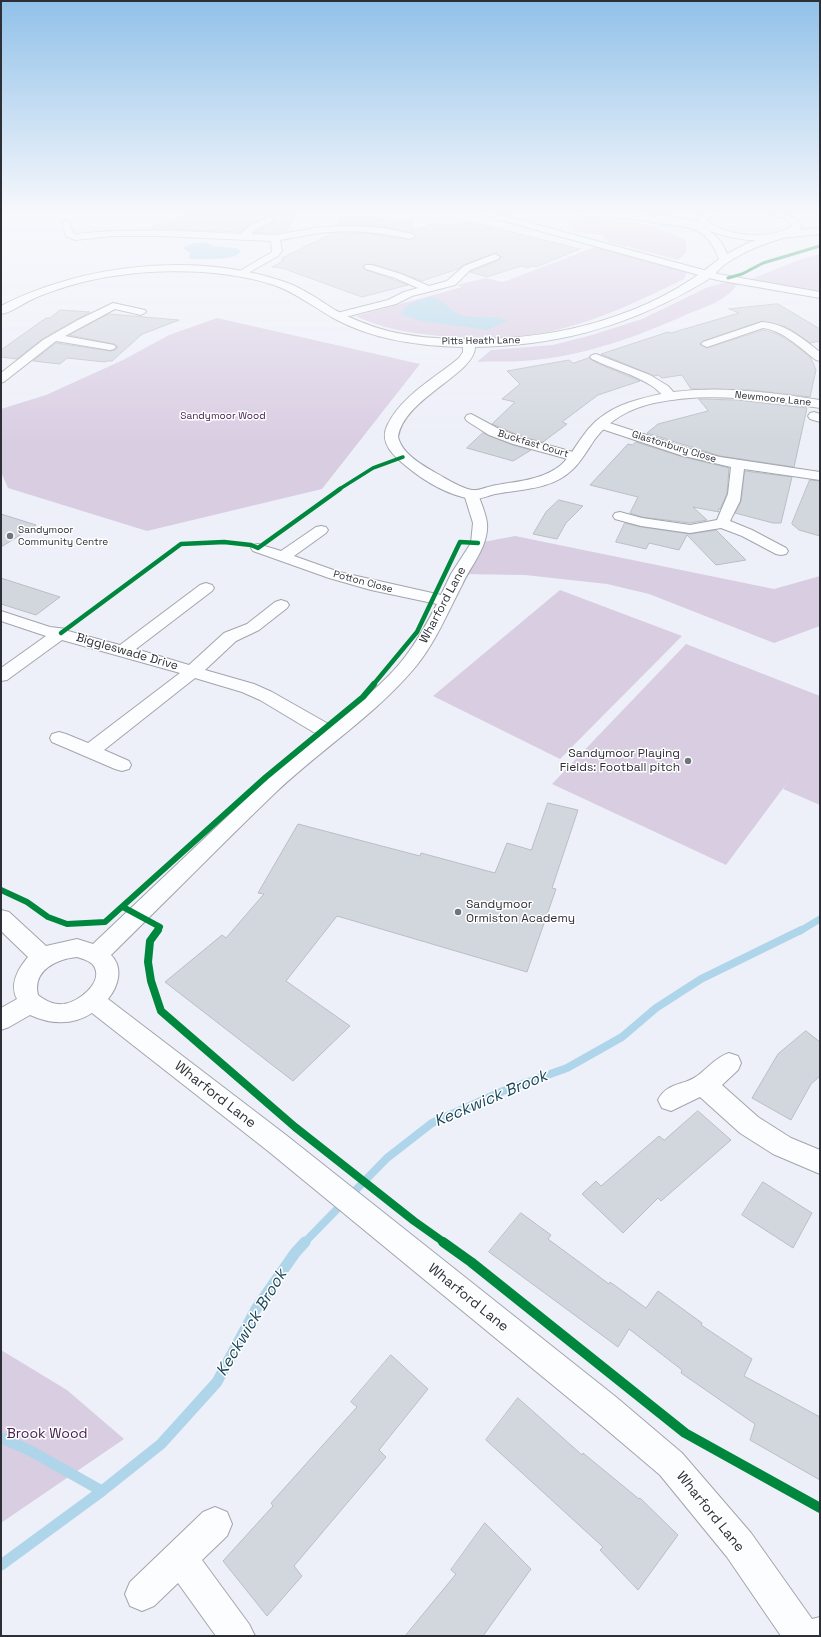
<!DOCTYPE html>
<style>
body{margin:0}
#map{position:relative;width:821px;height:1637px;overflow:hidden;background:#eef0f9;font-family:"Space Grotesk",sans-serif}
canvas{display:block}
.frame{position:absolute;inset:0;border:2px solid #2d2f37;pointer-events:none}
</style>
<div id="map">
<canvas width="821" height="1637"></canvas>
<div class="frame"></div>
</div>
<script>
const c = document.querySelector('canvas').getContext('2d');
c.lineJoin = 'round';
function fill(path, color) { c.fillStyle = color; c.fill(path, 'evenodd'); }
function strokePath(path, color, width, dash) { c.strokeStyle = color; c.lineWidth = width; c.lineCap = dash ? 'butt' : 'round'; c.setLineDash(dash || []); c.stroke(path); }
function write(font, color, halo, rows, align = 'center') {
  c.font = font + ' "Space Grotesk",sans-serif'; c.lineWidth = 3; c.setLineDash([]); c.textBaseline = 'middle'; c.strokeStyle = halo; c.fillStyle = color; for (const [text, x, y, turn = 0] of rows) {
    c.save(); c.translate(x, y); c.rotate((+turn || 0) * Math.PI / 180); c.textAlign = isNaN(turn) ? turn : align; if (halo) c.strokeText(text, 0, 0); c.fillText(text, 0, 0); c.restore();
  }
}
fill(new Path2D(`
 M567,217C599,219 660,221 686,241V253L678,260L609,242L602,235L573,232Z
 M595,247L687,272L684,279C639,301 592,324 542,333C508,339 473,339 439,336C410,333 382,329 356,316L462,287L457,285L485,278L503,282Z
 M820,254V295L751,279L801,259Z
 M731,281L738,283C728,300 708,306 690,313C637,337 582,357 523,361C508,362 492,361 477,362L491,350L553,345L592,335L642,319L708,287Z
 M217,318L420,364L322,489L147,531L8,488L1,472V409L46,395L123,360L169,335Z
 M515,536L774,589L820,576V626L774,643L649,594L607,584L525,575L459,574L478,543Z
 M560,590L682,636L560,759L433,696Z
 M686,644L820,696V805L783,789L790,779L726,865L552,784Z
 M1,1350L67,1390L124,1439L1,1523Z`), '#d9cde2');
fill(new Path2D(`
 M206,242L213,246L237,248L241,252C238,254 235,256 232,257C227,259 195,260 189,259L190,253L183,248L194,243Z
 M431,297C447,301 448,310 461,315C477,320 490,313 508,321L487,330L421,321L401,314C407,302 419,300 431,297Z`), '#aed5ea');
strokePath(new Path2D(`
 M800,931L820,919`), '#aed5ea', 7);
strokePath(new Path2D(`
 M304,1243L387,1158L432,1123L503,1091L567,1068L622,1037L656,1008L701,979L801,930`), '#aed5ea', 8);
strokePath(new Path2D(`
 M1,1438L29,1450L102,1491
 M1,1565L102,1491L161,1444L217,1382L256,1309L295,1253L305,1242`), '#aed5ea', 11);
const building = new Path2D(`
 M195,213L248,215L250,213H287L285,215H296L287,231L275,233H254L273,223L274,219L268,216L248,225L241,232L153,229L152,227Z
 M341,218L413,220L411,231L436,223L446,226L471,222L580,249L536,267L532,266L528,268L521,266L487,277L470,272L499,260L501,257L496,253L463,265L458,269L422,281L401,273L372,264H366L362,267L366,270L408,285L362,297L282,268L272,267L283,261L281,260L284,259L282,258L333,233H365L410,240L416,236L413,233L384,227L337,225Z
 M778,304L820,329V341L810,343L787,327L762,321L703,341L700,344L707,348L763,330L777,334L791,342L811,358L816,370L810,397L751,390L691,389L682,375L662,378L658,375L654,376L601,354L668,332L671,333L739,313L729,309Z
 M60,310L90,312L42,339L17,359L1,357V350L46,318H50Z
 M109,314L179,320L140,335H141L112,361H107L105,362L67,358L60,364L33,361L56,343L110,351L115,350L118,347L114,344L69,335Z
 M589,358L599,364L640,381L598,395L562,422L567,424L543,442L523,437L492,424L515,402L502,399L520,384L507,371L569,360L573,363Z
 M699,399L737,400L807,408L794,467L720,456L647,433L658,424L708,411Z
 M483,433L513,445L531,450L513,461L467,448Z
 M636,442L680,456L729,468L727,494L720,509H718L719,512L693,507L707,520L690,523L642,517L630,513L638,497L590,485L628,444L632,445Z
 M745,471L792,477L781,523H773L735,513L741,501Z
 M810,480L820,481V536L799,530L792,524Z
 M559,500L583,506L566,523L557,539L533,534L546,512Z
 M1,514L36,525L1,547Z
 M625,523L641,527L690,534L716,530L746,560L716,565L687,535L679,550L649,543L646,549L616,542Z
 M1,578L60,597L36,615L1,604Z
 M548,803L578,810L552,888L556,889L527,972L337,916L286,981L350,1026L293,1081L165,982L222,935L226,938L264,894L258,893L298,824L420,856L421,853L495,873L507,843L531,850Z
 M806,1031L820,1042V1076L811,1084L791,1120L752,1098L778,1054Z
 M698,1111L731,1140L661,1201L658,1198L623,1233L582,1194L596,1181L601,1186L659,1136L664,1140Z
 M763,1182L812,1213L793,1248L742,1215Z
 M521,1213L551,1235L548,1239L609,1284L610,1282L646,1308L658,1291L702,1323L701,1325L752,1359L744,1376L820,1417V1480L750,1440L755,1424L681,1373L682,1370L629,1329L618,1347L489,1252Z
 M391,1355L428,1389L379,1450L386,1457L294,1566L302,1576L267,1616L223,1561L273,1506L271,1503L357,1407L351,1402Z
 M518,1398L582,1455L583,1453L639,1499L640,1498L678,1535L638,1590L600,1550L603,1547L486,1440Z
 M485,1523L531,1569L483,1636H405L456,1574L451,1570Z`);
fill(building, '#d2d7de');
strokePath(building, '#babdc4', 1);
const street = new Path2D(`
 M485,213H494L718,274L820,292V298L717,280L486,216Z
 M269,217L273,220L272,222L255,230L251,234L275,235L321,227L347,226L384,228L413,234L415,236L410,239C380,232 350,229 320,233C306,235 293,238 280,240L282,251L278,256L241,277L236,274L238,272L272,252L271,241L160,236H113L75,240L66,236L62,223L66,220L69,221L73,233L76,234C131,228 186,231 241,234L249,226Z
 M495,254L500,257L498,259L470,270L455,285L412,296L396,304L341,318H333L332,316L333,314L388,300L404,292L418,288L395,278L366,269L364,267L366,265H372L401,274L429,286L447,281L464,266Z
 M113,303L145,310L146,312L141,315L115,309L65,336L114,345L116,347L114,349L110,350L56,341L5,381L1,383V373L43,340L78,320Z
 M762,322C786,324 802,338 820,352V361L816,360C800,348 784,331 763,328L707,347L701,344L703,342Z
 M596,354L650,375L668,386L677,396L675,399C665,401 660,391 652,386C634,374 612,369 592,359L590,357L592,355Z
 M814,412L820,414V422L810,419L808,416L810,413Z
 M471,414L499,429L523,438L580,454L582,457L580,460L575,461L513,444L489,435L467,421L465,418L467,415Z
 M600,420L690,449L720,457L820,472V480L744,469L740,501L730,521L752,530L786,548L788,551L786,554L781,555L776,554L742,536L721,528L690,533L641,526L615,519L613,516L615,513L620,512L642,518L690,525L717,520L728,494L731,467L680,455L596,427L594,424L596,421Z
 M471,490L476,491L478,494C481,503 486,514 487,523C489,546 471,565 462,585C448,612 436,641 417,665C376,715 321,749 275,793C220,846 166,901 111,955C124,968 118,987 108,999L286,1135L616,1397L682,1453L751,1533L812,1619L820,1617V1636H781L727,1557L660,1475L594,1419L268,1151L92,1013C72,1026 50,1024 30,1015L9,1027L1,1030V1008L17,999C9,984 18,969 28,957L1,931V910L9,912L46,946L77,939L93,944L284,763L320,736L260,700L242,692L195,678L104,750L129,761L131,765L129,769L122,771L115,769L52,742L50,738L52,734L59,732L66,734L88,743L180,673L62,640L7,680L1,681V668L46,636L1,621V611L50,627L67,629L68,631L120,645L200,585L206,583L212,585L214,588L212,591L136,649L189,665L224,633L247,624L275,602L281,600L287,602L289,605L287,608L259,630L236,641L205,670L254,684L272,692L332,726C357,704 385,683 405,657C418,640 427,623 437,604L371,590L329,578L253,551L251,548L253,545L258,544L281,551L316,527L321,526L326,527L328,530L326,533L294,556L339,572L441,595L451,574L471,543L473,523L464,494L466,491ZM77,957C83,959 92,961 95,968C102,984 78,1002 64,1004C53,1005 46,1001 38,995C32,970 57,959 77,957Z
 M729,1053L738,1056L741,1063L738,1070L722,1085L758,1117L791,1138L820,1150V1174L773,1154L740,1133L700,1097L671,1111L662,1108L658,1100C667,1082 683,1086 697,1076C708,1068 716,1057 729,1053Z
 M215,1507L227,1512L232,1524L227,1536L202,1560L249,1624L255,1636H216L178,1583L154,1606L142,1611L130,1606L125,1594L130,1582L203,1512Z`);
const secondary = new Path2D(`
 M649,216C679,219 715,221 727,254L748,243L775,234L779,233L784,236L783,238C763,244 744,251 727,263C722,266 718,271 714,275C707,281 698,285 690,290C622,328 553,346 475,347C475,374 404,398 398,437C402,454 422,465 436,473C447,479 460,488 472,490C479,491 486,487 492,486C516,481 541,481 561,465C570,457 576,445 583,436C596,417 615,406 637,400C697,382 759,391 820,400V408C765,400 709,391 654,403C631,408 609,420 595,439C588,449 581,462 572,470C551,490 521,489 495,494C487,496 479,500 471,499C448,495 424,481 406,466C394,456 379,443 387,426C401,396 435,378 459,358L463,352V347C420,346 375,340 337,320C316,309 297,293 274,285C211,265 127,268 65,287C54,291 43,294 33,299C23,303 13,312 1,314V306C83,264 194,252 282,281C301,287 318,299 335,310C352,319 369,326 388,331C412,337 438,339 463,339C553,341 648,318 719,259C705,219 679,229 646,221L644,219L646,217Z`);
const primary = new Path2D(`
 M577,213C617,211 659,212 698,222L697,220L704,213H715L707,220C724,237 772,240 792,226L785,219L772,215L770,213C783,212 796,213 802,227L799,230L820,228V234L763,240H748L729,237L694,226L663,221L582,216Z`);
strokePath(street, '#a3a5ad', 2);
strokePath(secondary, '#a3a5ad', 2);
strokePath(primary, '#a3a5ad', 2);
fill(street, '#fcfdfe');
fill(secondary, '#fcfdfe');
fill(primary, '#fcfdfe');
strokePath(new Path2D(`
 M728,278L742,274L763,263L820,246`), '#00873e', 3);
strokePath(new Path2D(`
 M338,490L373,468L403,457`), '#00873e', 3.5);
strokePath(new Path2D(`
 M61,633L181,544L224,542L251,545L258,548L340,489
 M373,685L417,632L460,542L478,543`), '#00873e', 4.5);
strokePath(new Path2D(`
 M1,890L27,902L48,917L67,924L105,922L266,777L363,697L374,684
 M123,907L160,927L157,931`), '#00873e', 6);
strokePath(new Path2D(`
 M158,930L150,941L148,962L151,981L161,1011L295,1127L414,1221L445,1243`), '#00873e', 8);
strokePath(new Path2D(`
 M443,1242L471,1262L685,1433L820,1508`), '#00873e', 10);
const sky = c.createLinearGradient(0, 0, 0, 442);
sky.addColorStop(0, '#91c1e9');
sky.addColorStop(0.48, '#f7f8fc');
sky.addColorStop(1, '#f7f8fc00');
c.fillStyle = sky;
c.fillRect(0, 0, 821, 442);
for (const [x, y, r, color] of [
 [10,536,4,"#71737b"],
 [688,761,4,"#71737b"],
 [458,912,4,"#71737b"]
]) { const dot = new Path2D(); dot.arc(x, y, r, 0, 2 * Math.PI); c.fillStyle = color; c.fill(dot); strokePath(dot, '#fff', 1.5); }
write('10px', '#2d2f37', '#fff', [
 ["Pitts Heath Lane",481,341,-1],
 ["Newmoore Lane",773,399,6],
 ["Buckfast Court",533,444,17],
 ["Glastonbury Close",674,447,17],
 ["Potton Close",363,582,15]
]);
write('10px', '#482053', '#fff', [
 ["Sandymoor Wood",223,416]
]);
write('10px', '#2d2f37', '#fff', [
 ["Sandymoor",18,530],
 ["Community Centre",18,542]
], 'left');
write('12px', '#2d2f37', '#fff', [
 ["Wharford Lane",443,605,-62],
 ["Biggleswade Drive",127,652,16]
]);
write('12px', '#2d2f37', '#fff', [
 ["Sandymoor Playing",680,754],
 ["Fields: Football pitch",680,768],
 ["Sandymoor",466,905,"left"],
 ["Ormiston Academy",466,919,"left"]
], 'right');
write('14px', '#2d2f37', '#fff', [
 ["Wharford Lane",215,1095,38],
 ["Wharford Lane",468,1298,39],
 ["Wharford Lane",710,1512,51]
]);
write('14px', '#482053', '#fff', [
 ["Brook Wood",47,1434]
]);
write('italic 16px', '#194659', '#fff', [
 ["Keckwick Brook",491,1099,-23],
 ["Keckwick Brook",252,1323,-59]
]);
</script>
